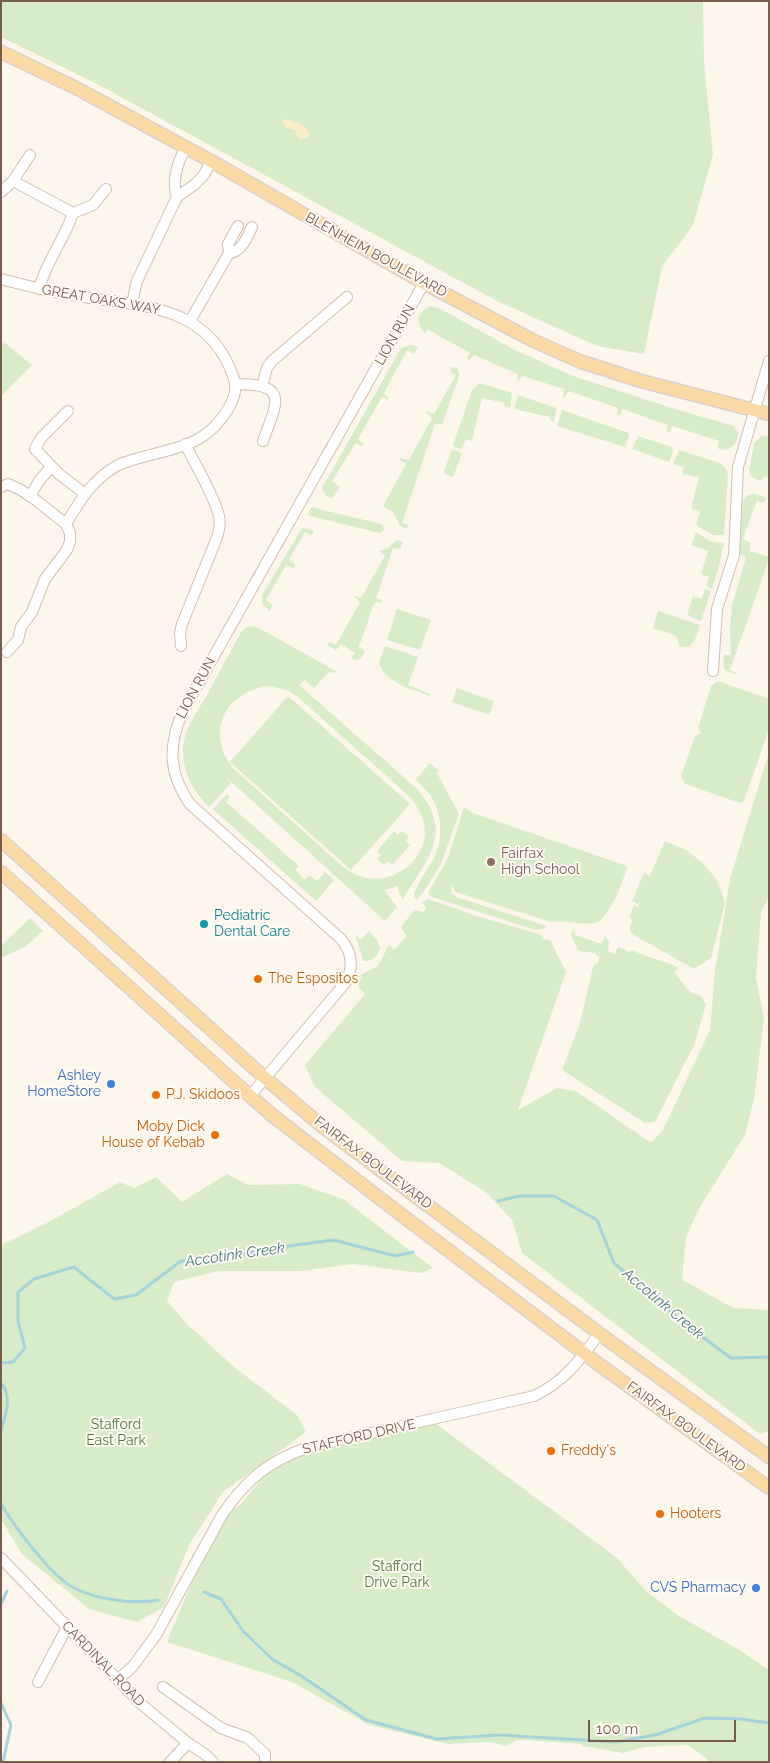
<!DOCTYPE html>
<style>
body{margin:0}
#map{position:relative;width:770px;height:1763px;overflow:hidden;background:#fdf6ec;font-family:Raleway,sans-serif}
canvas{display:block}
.frame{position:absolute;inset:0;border:2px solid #7a5c4d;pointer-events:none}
.scale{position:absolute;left:588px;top:1720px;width:148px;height:22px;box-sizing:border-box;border:2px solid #7a5c4d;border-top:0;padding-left:6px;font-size:15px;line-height:18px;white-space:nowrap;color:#7a5c4d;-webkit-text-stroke:4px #fffaf3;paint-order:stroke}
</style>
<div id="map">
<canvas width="770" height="1763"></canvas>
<div class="frame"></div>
<div class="scale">100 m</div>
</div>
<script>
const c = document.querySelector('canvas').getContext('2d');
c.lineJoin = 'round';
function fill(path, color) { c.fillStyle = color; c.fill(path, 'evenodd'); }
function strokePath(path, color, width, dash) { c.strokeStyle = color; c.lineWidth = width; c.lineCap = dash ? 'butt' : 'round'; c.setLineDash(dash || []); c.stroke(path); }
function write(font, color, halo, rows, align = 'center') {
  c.font = font + ' Raleway,sans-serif'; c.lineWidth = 4; c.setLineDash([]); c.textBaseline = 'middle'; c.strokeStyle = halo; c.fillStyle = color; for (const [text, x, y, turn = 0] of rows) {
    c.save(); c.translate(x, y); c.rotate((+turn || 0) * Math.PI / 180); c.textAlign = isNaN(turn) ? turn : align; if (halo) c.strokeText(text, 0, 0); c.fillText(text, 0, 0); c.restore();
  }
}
fill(new Path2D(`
 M1,1H703L704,61L713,155L693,225L662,267L644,354L597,346L497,301L95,83L1,37Z
 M430,306L439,308L513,349L573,376L675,409L734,426L738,432C739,443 732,449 722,450L717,448L719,441L672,426L670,431L667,432L668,425L622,409L620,415H617L618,408L569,391L564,398L563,397L564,389L522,376L518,382L517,380L518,374L474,355L469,361L467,358L470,353L427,329L425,334L420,327L418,319L422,311Z
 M5,343L32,365L1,396V344Z
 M410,345L418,347L414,354L407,350L384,393L389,398L388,400L382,397L358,439L364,444L361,446L356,443L332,481L340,487L333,498L327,497L322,488L401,348Z
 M451,367L457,368L459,372V377L442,424H435L402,523L408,525L407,529L400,526L393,512L383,506L406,464L400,460V458L409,460L432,418L426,413L427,411L434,414L456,375L451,372Z
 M480,383L512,393L510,408L504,406L505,403L482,398L472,441L466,439L462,449L454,447L453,445L472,390Z
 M518,395L556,408L554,422L550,420V417L514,409Z
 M562,410L629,433V435L625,447L557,426Z
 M638,436L672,447L673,450L669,462L632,449Z
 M762,436H769V478L765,476L761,481L752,477L749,472L754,443Z
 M453,450L462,453L453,477L445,474L444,472L451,451Z
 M679,450L720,463L726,469L728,474L724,534L722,535H713L696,525L700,512L691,509L699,477L682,474L684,467L673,464Z
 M753,493L765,497L766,499L763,503L757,500L743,539L751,543L749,551L767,556L769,554V559L730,670L737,673L736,675L725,670L723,662L724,655H731L730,628L732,606L746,557L739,554L742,506L745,497Z
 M311,507L381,524L384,529L380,533L310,516L308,514Z
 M302,528L313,530V533L312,535L305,532L289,560L295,564V567L292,568L286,565L266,600L273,605L270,611L262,604V595Z
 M696,532L710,541L724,543L718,570L712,589L706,586L709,577L701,574L708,551L691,545Z
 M397,540L403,542L400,549L393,548L376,598L382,600V602L374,603L361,642L360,641L359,648L364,650V653L360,659L354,660L352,657L355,653L341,644L336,650L328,645L327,643L330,642L336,645L360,602L353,596L361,598L385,556L379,551L388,548Z
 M705,589L711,591L701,621L687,615L693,596L702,599Z
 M397,609L431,620L420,650L387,640Z
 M658,611L700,625C696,637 694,651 679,646L676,636L653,628Z
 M255,626L338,672L337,673L329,672L314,688L305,680L299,685L417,789C455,832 427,860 403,899L399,893L398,886L384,890L397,907L385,921L227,778L231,783L209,807C189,788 176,759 187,730C193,717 201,705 208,693C219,673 230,652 241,632L247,627ZM270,686L289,691L299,698L411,798C419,809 425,819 425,833C424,861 394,883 368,878C359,877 351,872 343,867L234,769C204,732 225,691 270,686Z
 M385,646L418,657L408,685L431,694L430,696C412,689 384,683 379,662Z
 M718,681L769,699V729L744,801L740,803L685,784L681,776L695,736L701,733L698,728L711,686Z
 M457,688L494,701L489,715L452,702Z
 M288,696L410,804L351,870L230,762Z
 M769,752V897L761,912L756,978L764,1018L754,1099L745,1135L701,1205L686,1237L682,1280L734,1308L769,1310V1431L760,1434L522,1253L512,1220L487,1193L439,1163L402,1161L314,1086L305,1065L365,994L358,986L362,974L378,966L389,945L394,950L407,936L401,927L414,910L424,912L426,906L422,903L428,899L473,915L539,934L543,936L542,939L550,940L566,972L518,1110L557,1088L576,1091L651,1143L663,1130L710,1030L715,971L730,879Z
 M430,763L439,771L437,773L459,814L441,864L424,891L417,900L414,897V894C419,882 427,870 433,860C442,846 442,822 436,806C432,795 423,787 416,779Z
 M227,794L230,797L226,802L299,866L295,870L305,880L309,875L317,881L325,872L334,880L316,901L213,809Z
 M464,807L473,813L627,866C625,878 608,921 595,923C580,925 565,920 551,922L455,892L452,885H451L452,894L459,898L547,926L543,929L536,930L429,896L428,893L448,858Z
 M394,831L398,835L402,831L409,837L406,841L410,845L392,865L387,861L384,865L377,859L381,855L377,851Z
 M665,841L686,850L703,863L716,879L721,890L725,903L711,958L694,969L632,934L629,928L633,920L629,918L634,905L638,907L640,901L638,904L632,901L644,873L650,876Z
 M30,918L43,931L26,946L1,958V946Z
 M575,929V935L602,944L605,936L609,942L608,952L615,954L618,947L630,952L632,950C647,958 664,960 679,968L674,972L690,992L701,996L706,1004L695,1043L655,1122L645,1123L562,1070L580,1023L593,967L599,962V957L594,953L579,951L572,938L571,933Z
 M369,931L377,940L380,948C378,956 371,962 363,961L361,952L355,935L361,940Z
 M227,1174L249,1185L300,1184L343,1199L433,1268L421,1273L353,1264L301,1271H219L174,1282L167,1301L187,1324L234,1367L297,1415L306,1432L223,1492L189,1545L164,1607L137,1622L89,1609L22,1554L1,1519V1245L45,1224L120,1182L134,1188L156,1177L182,1202Z
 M431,1420L617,1558L646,1591L679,1616L738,1649L769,1670V1762H711L688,1745L644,1747L623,1753L583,1746L580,1744L526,1740H517L507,1746L489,1742L448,1744L369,1725L292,1682L167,1642L198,1567L226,1515L241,1504L277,1460Z`), '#d8ecc9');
fill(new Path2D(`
 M283,119C293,120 304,123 309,133L308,137L300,139L296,135L295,130L287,128L283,123Z`), '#fcefc7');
strokePath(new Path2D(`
 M498,1201L520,1196H554L597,1220L614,1263L690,1328L731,1358L769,1357
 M1,1363L13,1362L25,1348L18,1321V1292L34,1279L74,1267L114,1299L136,1295L181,1261L223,1258L273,1248L334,1240L395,1256L413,1252
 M1,1383C13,1396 5,1416 1,1431
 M1,1504C14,1526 52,1577 74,1588C98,1600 132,1604 158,1600
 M204,1592L221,1599L243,1631L272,1659L303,1677L366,1720L437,1739L499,1735L616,1742L655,1735L705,1718L740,1719L769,1723
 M1,1604L7,1591
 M1,1703L11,1725L3,1762`), '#a5d3da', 3);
const minor = new Path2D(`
 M13,181L73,213L93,205L106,189
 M1,192L13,181L30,155
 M177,197C171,182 178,161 186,147
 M229,253C242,252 247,237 252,227
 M1,279C28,286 55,293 83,297C146,306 211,307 234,379C241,399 217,428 200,438C176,452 144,454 118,465C93,479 80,500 66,524L70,533V541L67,550L45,579L32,612L21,627L18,640L7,652
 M39,289C46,261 65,239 73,213
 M132,303L137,281L177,197L194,185L204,175L211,161
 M190,321L229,253L228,244L238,226
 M236,384C290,384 277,402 263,441
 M262,386L267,368L272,361L347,297
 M68,411L41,438L35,449L59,474L85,494
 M1,487L8,484L21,490L37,501L66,524
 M30,496L39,481L51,467
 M181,646L180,633L182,624L216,540C219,532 221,524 219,516C214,495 195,464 185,444
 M713,671L717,609L734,555L738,467L769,361
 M250,1096L346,982C354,966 352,952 341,939L190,804C168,773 168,745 183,711L424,283
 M1,1558L140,1703L188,1743L206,1755L213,1762
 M118,1680L133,1666L156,1635L222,1515C246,1480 268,1461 309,1447L534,1396C564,1382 580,1360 599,1334
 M38,1682L67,1627
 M163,1687L221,1728L248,1738L265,1754V1762
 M170,1762L188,1743`);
const major = new Path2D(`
 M1,52L78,89L211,161L424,283L532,340L579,361L641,381L769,414
 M1,840L265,1078L323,1127L612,1343L769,1457
 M1,872L232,1080L273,1116L395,1210L597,1363L769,1488`);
strokePath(minor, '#d1beb0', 12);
strokePath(major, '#dad1cd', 15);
strokePath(minor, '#fff', 10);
strokePath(major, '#fbd9a5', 12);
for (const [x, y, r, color] of [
 [491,862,5,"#8d6e63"],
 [204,924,5,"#0f9aa8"],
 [258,979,5,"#e8710a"],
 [111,1084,5,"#3f7fe0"],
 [156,1095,5,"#e8710a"],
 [215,1135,5,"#e8710a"],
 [551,1451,5,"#e8710a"],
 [660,1514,5,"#e8710a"],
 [756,1588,5,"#3f7fe0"]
]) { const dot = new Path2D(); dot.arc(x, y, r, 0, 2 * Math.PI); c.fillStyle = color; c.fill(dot); strokePath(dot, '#fffaf3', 2); }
write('14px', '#7a5c4d', '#fffaf3', [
 ["BLENHEIM BOULEVARD",376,255,29],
 ["GREAT OAKS WAY",101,300,10],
 ["LION RUN",395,335,-61],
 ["LION RUN",196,688,-62],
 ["FAIRFAX BOULEVARD",373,1163,37],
 ["FAIRFAX BOULEVARD",686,1427,36],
 ["STAFFORD DRIVE",359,1437,-13],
 ["CARDINAL ROAD",103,1664,46]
]);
write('14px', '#785e54', '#fffaf3', [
 ["Fairfax",501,854],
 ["High School",501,870]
], 'left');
write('14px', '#0d838f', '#fffaf3', [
 ["Pediatric",214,916],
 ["Dental Care",214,932]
], 'left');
write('14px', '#c56008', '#fffaf3', [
 ["The Espositos",268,979],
 ["P.J. Skidoos",166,1095],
 ["Moby Dick",205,1127,"right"],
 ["House of Kebab",205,1143,"right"],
 ["Freddy's",561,1451],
 ["Hooters",670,1514]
], 'left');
write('14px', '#366cbe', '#fffaf3', [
 ["Ashley",101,1076],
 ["HomeStore",101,1092],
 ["CVS Pharmacy",746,1588]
], 'right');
write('14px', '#537a41', '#fffaf3', [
 ["Stafford",116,1425],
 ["East Park",116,1441],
 ["Stafford",397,1567],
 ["Drive Park",397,1583]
]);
write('italic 15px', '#437c86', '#fffaf3', [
 ["Accotink Creek",235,1255,-8],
 ["Accotink Creek",663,1304,40]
]);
</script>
